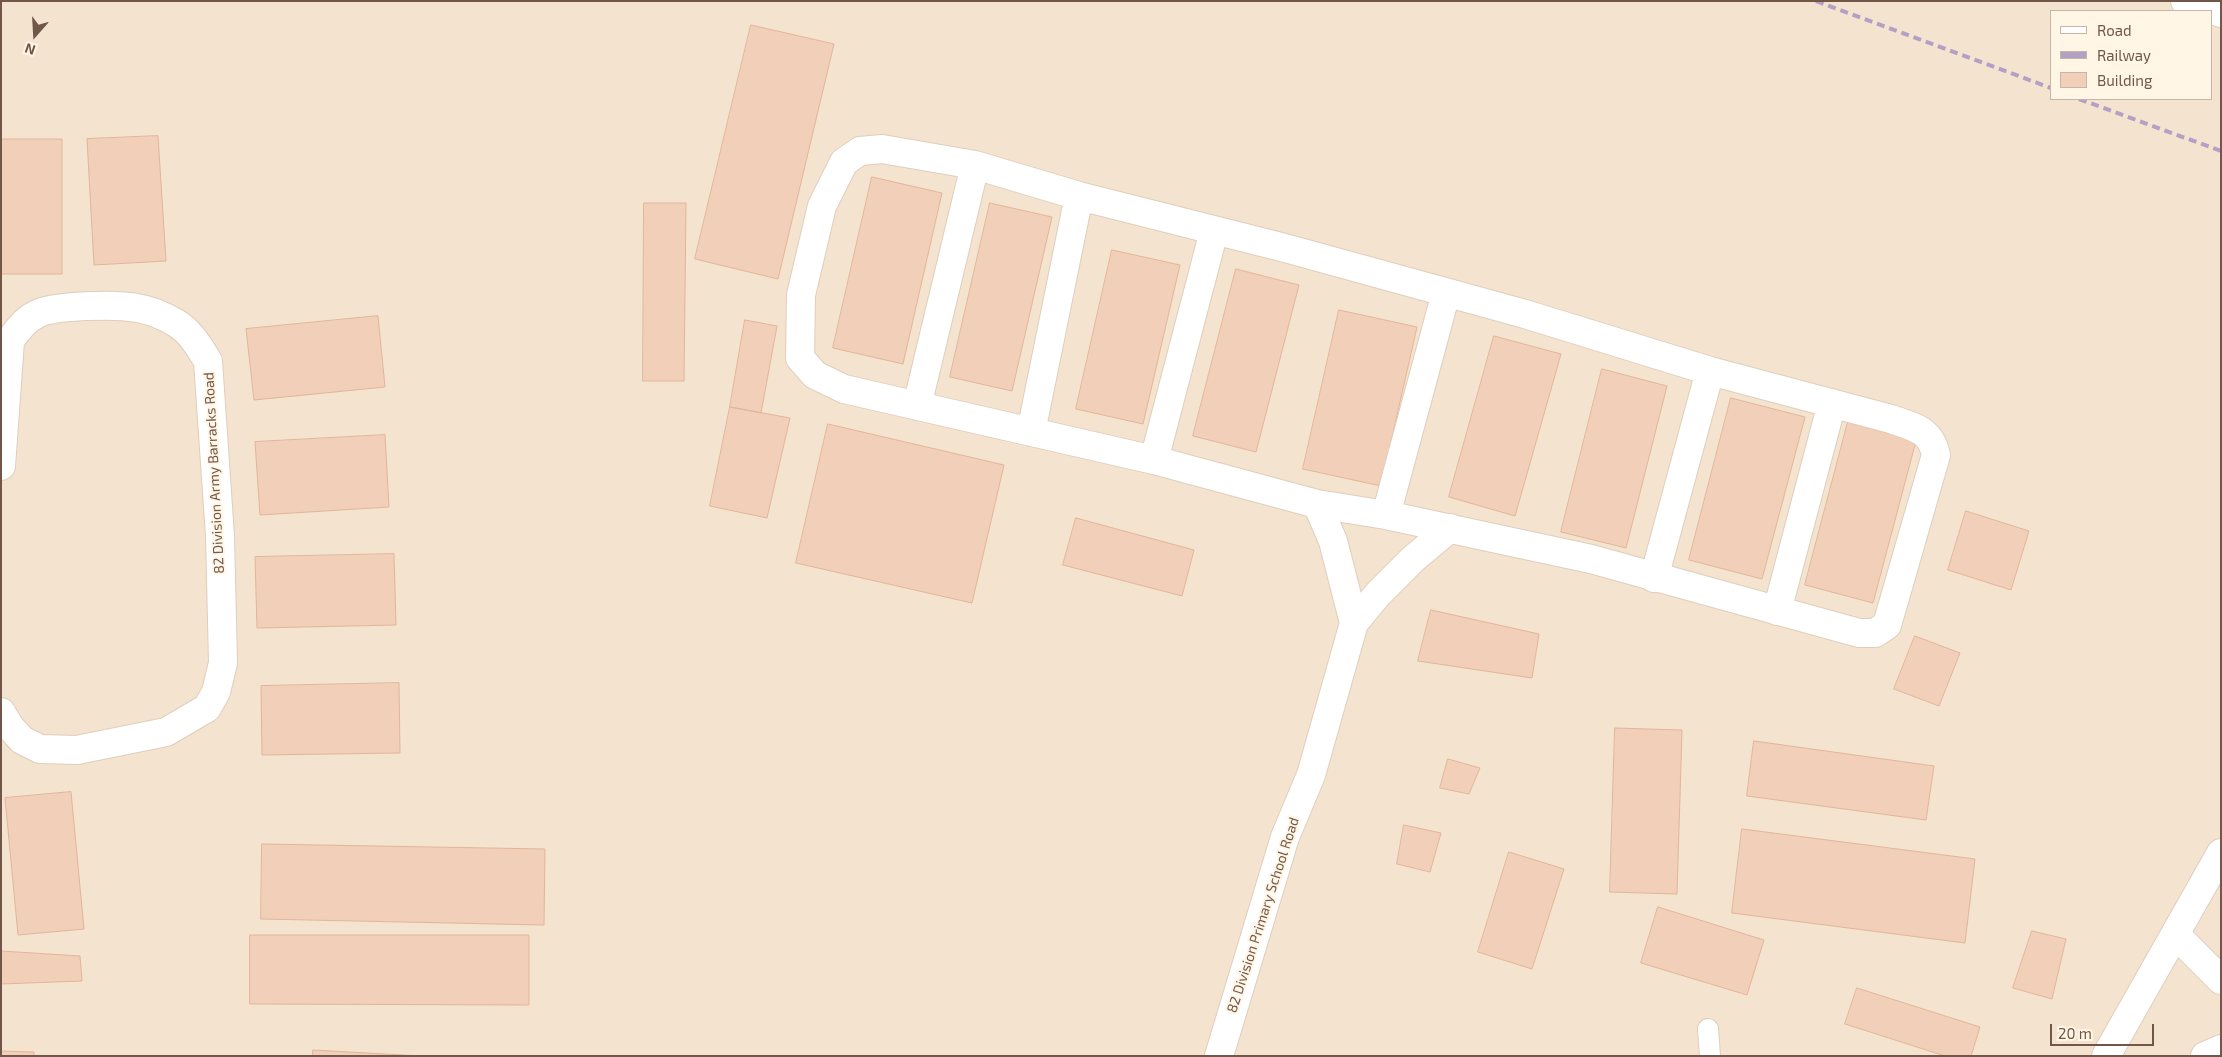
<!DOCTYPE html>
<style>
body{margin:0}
#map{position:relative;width:2222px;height:1057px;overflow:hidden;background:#fcf1e1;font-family:"Exo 2",sans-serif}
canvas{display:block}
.frame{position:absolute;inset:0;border:2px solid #725748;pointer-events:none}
.legend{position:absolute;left:2050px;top:10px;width:162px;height:90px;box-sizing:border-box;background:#fff6e6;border:1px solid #c7b6a7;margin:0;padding:6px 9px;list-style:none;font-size:15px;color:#725748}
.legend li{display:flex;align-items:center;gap:10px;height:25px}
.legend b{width:25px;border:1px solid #c7b6a7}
.north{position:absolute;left:10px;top:10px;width:50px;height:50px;-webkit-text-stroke:4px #fff6e6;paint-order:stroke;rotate:199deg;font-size:14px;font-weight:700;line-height:20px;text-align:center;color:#725748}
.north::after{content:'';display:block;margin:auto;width:18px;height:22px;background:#725748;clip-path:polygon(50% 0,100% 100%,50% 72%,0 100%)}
.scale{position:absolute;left:2050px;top:1024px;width:104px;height:22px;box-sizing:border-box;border:2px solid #725748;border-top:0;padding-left:6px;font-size:15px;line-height:18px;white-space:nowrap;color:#725748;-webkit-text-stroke:4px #fff6e6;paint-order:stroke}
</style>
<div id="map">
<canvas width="2222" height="1057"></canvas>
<div class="frame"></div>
<ul class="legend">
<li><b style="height:6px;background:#fff"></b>Road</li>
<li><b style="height:6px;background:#b4a0c4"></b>Railway</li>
<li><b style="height:14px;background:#f1cfb9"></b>Building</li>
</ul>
<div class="north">N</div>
<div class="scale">20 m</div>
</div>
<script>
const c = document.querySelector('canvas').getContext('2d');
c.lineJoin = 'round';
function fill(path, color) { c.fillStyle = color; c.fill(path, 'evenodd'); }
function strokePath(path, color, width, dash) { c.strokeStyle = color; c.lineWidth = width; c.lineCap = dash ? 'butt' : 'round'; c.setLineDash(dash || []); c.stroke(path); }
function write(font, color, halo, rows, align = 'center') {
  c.font = font + ' "Exo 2",sans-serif'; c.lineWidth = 4; c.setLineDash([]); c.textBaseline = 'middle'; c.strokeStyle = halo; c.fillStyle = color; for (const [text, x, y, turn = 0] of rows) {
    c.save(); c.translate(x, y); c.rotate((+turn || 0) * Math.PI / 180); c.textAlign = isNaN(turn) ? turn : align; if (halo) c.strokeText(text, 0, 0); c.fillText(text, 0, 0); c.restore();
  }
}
fill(new Path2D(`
 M1,1H2221V1056H1ZM2051,11H2211V99H2051Z`), '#f3e3cf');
const building = new Path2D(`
 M751,25L834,44L778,279L695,259Z
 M158,136L166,261L94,265L87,139Z
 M1,139H62V274H1Z
 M872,177L942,193L903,364L833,348Z
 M644,203H686L684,381H643Z
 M990,203L1052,217L1012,391L950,377Z
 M1112,250L1180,265L1143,424L1076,409Z
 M1236,269L1299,285L1256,452L1193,436Z
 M1339,310L1417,327L1381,486L1303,469Z
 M378,316L385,387L254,400L246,329Z
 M745,320L777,326L761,413L730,407Z
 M1494,336L1561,354L1515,516L1449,497Z
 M1602,369L1667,386L1626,548L1561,532Z
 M1731,398L1805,417L1762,579L1689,560Z
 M730,407L790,418L767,518L710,506Z
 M1848,422L1916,441L1873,603L1805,585Z
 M828,424L1004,465L972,603L796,563Z
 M385,435L389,507L260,515L255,442Z
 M1966,511L2029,531L2011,590L1948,570Z
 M1076,518L1194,550L1182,596L1063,565Z
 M394,554L396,625L257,628L255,557Z
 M1431,610L1539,634L1532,678L1418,661Z
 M1915,636L1960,653L1939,706L1894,689Z
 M399,683L400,753L262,755L261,686Z
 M1615,728L1682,730L1677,894L1610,892Z
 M1754,741L1934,766L1926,820L1747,796Z
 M1448,759L1480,768L1469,794L1440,788Z
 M71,792L84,929L18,935L5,798Z
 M1404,825L1441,833L1430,872L1397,864Z
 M1742,829L1975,859L1965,943L1732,913Z
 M262,844L545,849L544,925L261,919Z
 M1509,852L1564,869L1532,969L1478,952Z
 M1658,907L1764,940L1747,995L1641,963Z
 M2032,931L2066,939L2052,999L2013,988Z
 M250,935H529V1005L250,1004Z
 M1,951L80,956L82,981L1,984Z
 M1857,988L1980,1027L1971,1056H1945L1845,1024Z
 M313,1050L421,1056H313Z
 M1,1051L34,1052V1056H1Z`);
fill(building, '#f1cfb9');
strokePath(building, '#e3b699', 1);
const lane = new Path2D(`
 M1708,1029L1710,1056`);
const street = new Path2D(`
 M2185,1L2221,13
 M917,406L975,165
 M1031,432L1079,196
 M1154,460L1214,231
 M1,466L10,341C17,330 26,319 37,314C54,305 118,304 137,308C151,310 164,316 176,323C191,332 199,347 208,361L220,536L223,663L216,692L207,708L166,732L77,750L40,749L22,740L10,727L1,712
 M1317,504L1333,541L1354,623
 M1386,515L1317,504L1154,460L844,389L815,375L800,358L801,295L822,206L844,162L860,151L882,149L975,165L1079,196L1285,248L1525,314L1710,371L1891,419C1913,427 1931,429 1936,455L1887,625L1875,633H1859L1591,559L1386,515L1446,293
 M1654,578L1710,371
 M1777,611L1832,403
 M2176,935L2221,980
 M1219,1056L1285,837L1311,775L1354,623L1378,594L1413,559L1450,528
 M2106,1056L2221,853
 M2205,1056L2221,1049`);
strokePath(lane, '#e0cebd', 22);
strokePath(street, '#e0cebd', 30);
strokePath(lane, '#fff', 20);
strokePath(street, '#fff', 28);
strokePath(new Path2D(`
 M1816,1L2051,88
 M2079,99L2221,151`), '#b4a0c4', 4, [8, 5]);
write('14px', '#725748', '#fff6e6', [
 ["82 Division Army Barracks Road",214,473,-93],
 ["82 Division Primary School Road",1263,915,-72]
]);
</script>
